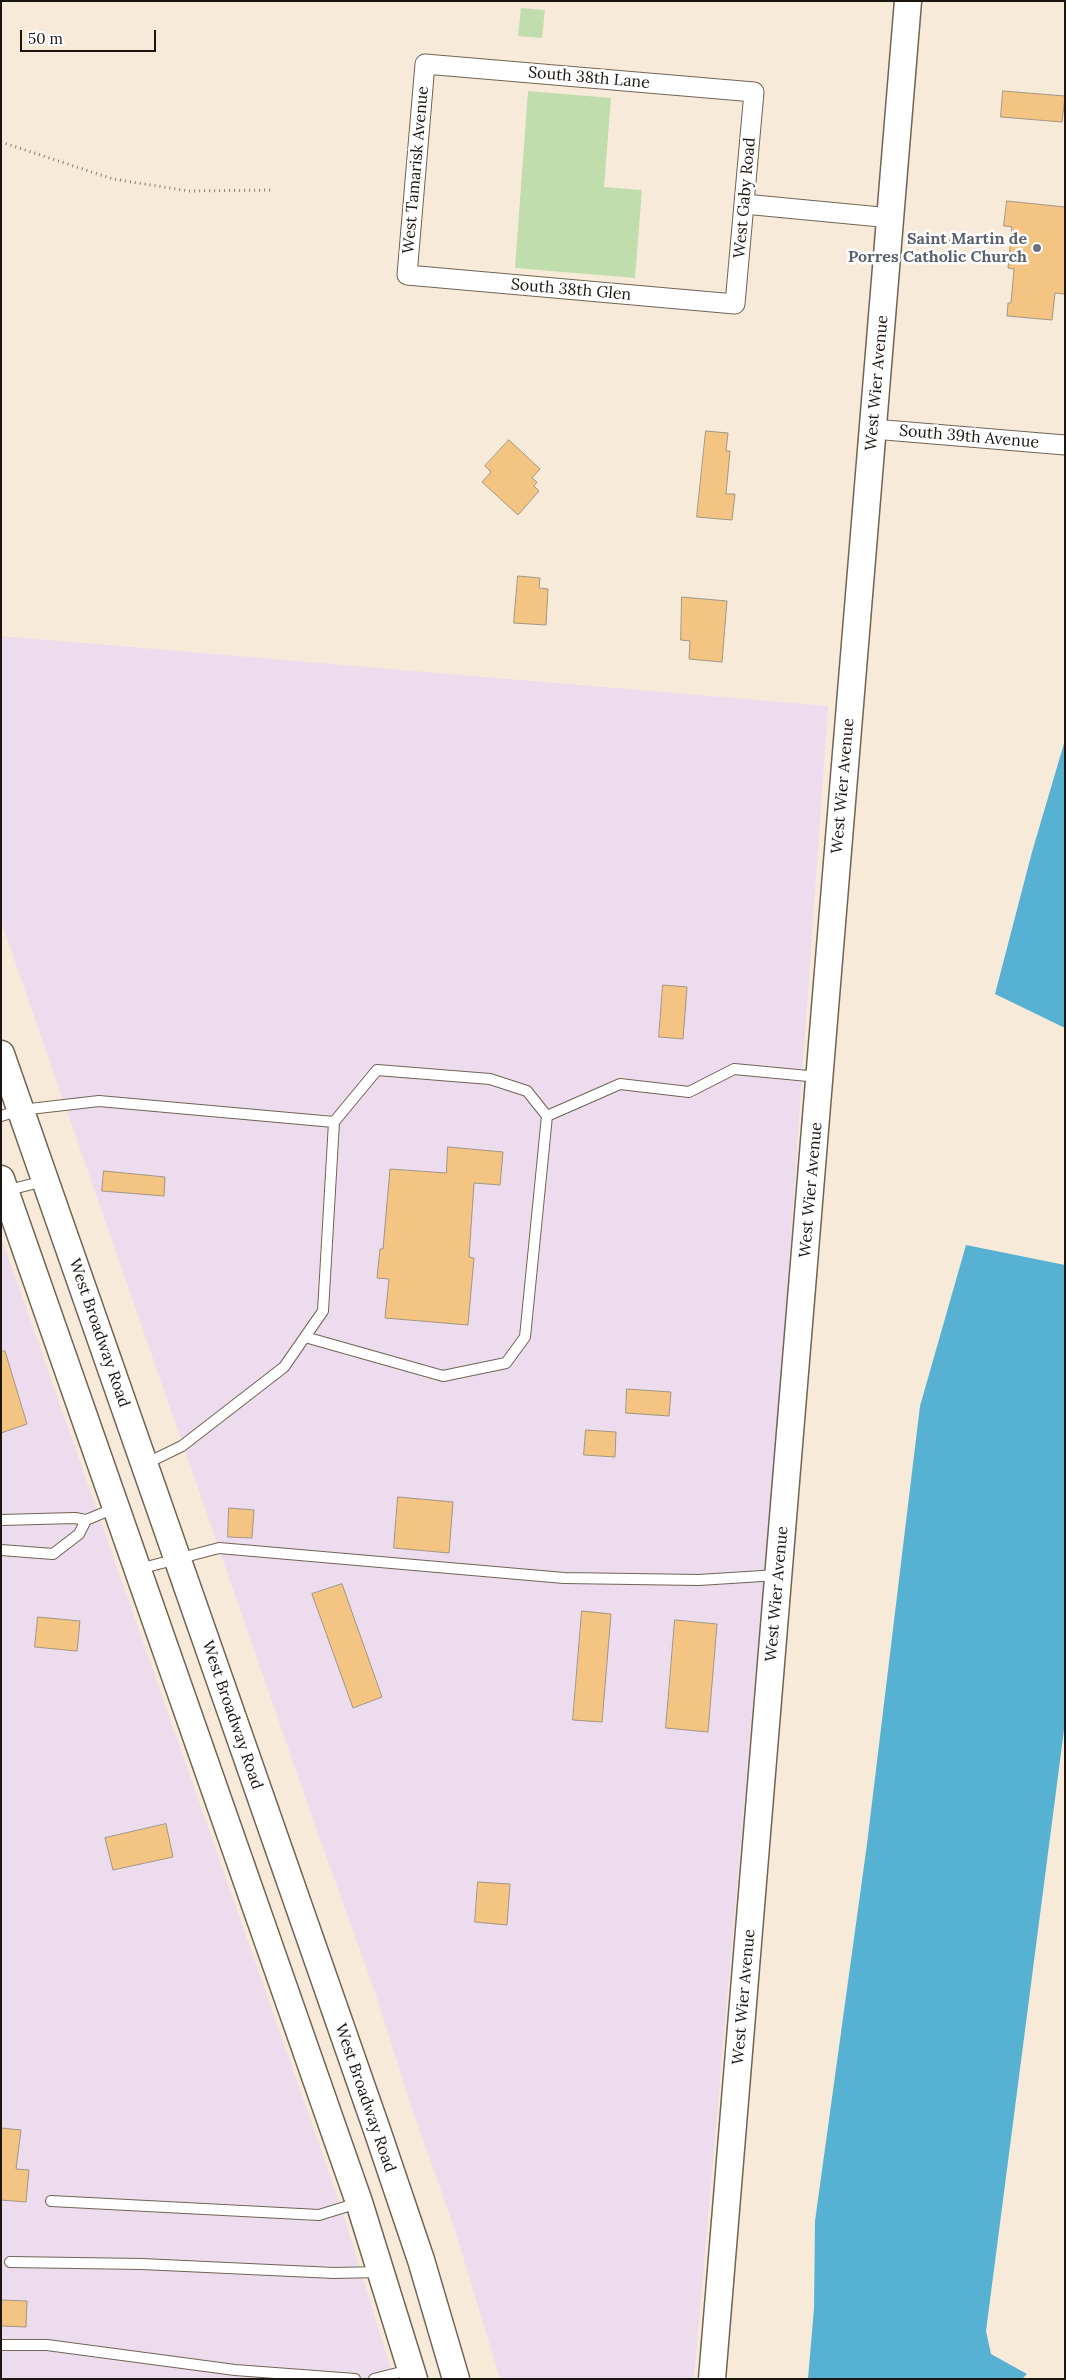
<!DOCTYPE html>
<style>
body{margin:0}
#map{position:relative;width:1066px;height:2380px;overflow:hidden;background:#f8ead8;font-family:Lora,serif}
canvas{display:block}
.frame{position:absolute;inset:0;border:2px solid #1b1610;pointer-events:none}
.scale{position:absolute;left:20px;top:30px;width:136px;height:22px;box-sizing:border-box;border:2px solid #1b1610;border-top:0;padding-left:6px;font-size:15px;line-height:18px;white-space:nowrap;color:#1b1610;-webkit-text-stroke:4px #fff;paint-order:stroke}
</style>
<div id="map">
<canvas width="1066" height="2380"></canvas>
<div class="frame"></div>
<div class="scale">50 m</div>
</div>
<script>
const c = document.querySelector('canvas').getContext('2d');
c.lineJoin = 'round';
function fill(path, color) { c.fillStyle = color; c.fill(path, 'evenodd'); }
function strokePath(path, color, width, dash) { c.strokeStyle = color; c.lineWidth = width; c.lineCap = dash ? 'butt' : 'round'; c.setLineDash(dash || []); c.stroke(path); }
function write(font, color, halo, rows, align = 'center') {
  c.font = font + ' Lora,serif'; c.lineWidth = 5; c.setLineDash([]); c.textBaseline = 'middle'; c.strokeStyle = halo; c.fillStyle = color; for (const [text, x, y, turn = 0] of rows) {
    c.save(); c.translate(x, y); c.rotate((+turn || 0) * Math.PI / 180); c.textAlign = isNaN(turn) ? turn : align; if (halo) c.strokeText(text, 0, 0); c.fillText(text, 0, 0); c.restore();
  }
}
fill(new Path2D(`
 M1,636L828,706L780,1392L694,2379H500L455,2230L411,2106L374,1989L317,1831L1,921Z
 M1,1236L340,2204L394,2379H1Z`), '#eddcee');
fill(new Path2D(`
 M521,8L545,10L542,38L518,36Z
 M528,91L611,98L604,187L642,190L635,278L515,268Z`), '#c0dead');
fill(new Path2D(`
 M1065,740V1028L995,994L1032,852Z
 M966,1245L1065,1265V1722L986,2331L991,2354L1027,2374L1022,2379H808L814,2308L815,2221L867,1844L920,1406Z`), '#56b1d3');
const building = new Path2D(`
 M1003,91L1065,96L1062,122L1001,117Z
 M1007,201L1065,207V294L1055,293L1052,320L1007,316L1008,303H1011L1014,269L1008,268L1012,227L1004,226Z
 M706,431L728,433L726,451H730L726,494H735L732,520L697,517Z
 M509,440L540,469L532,478L537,482L534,486L539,491L518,515L482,482L491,472L485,466Z
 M518,576L540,578L539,588L548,589L546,625L514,623Z
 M682,597L727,601L722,662L689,659L690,641L681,640Z
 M663,985L687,987L683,1039L659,1037Z
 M448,1147L503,1152L500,1185L474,1183L469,1257L474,1258L468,1325L385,1318L389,1279L377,1278L380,1249H383L390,1169L446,1173Z
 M104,1171L165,1177L164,1196L102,1191Z
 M5,1351L27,1424L1,1433V1352Z
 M627,1389L671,1392L669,1416L626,1413Z
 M586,1430L616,1432L615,1457L584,1455Z
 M398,1497L453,1502L449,1553L394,1548Z
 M229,1508L254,1510L252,1538L228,1537Z
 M342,1584L382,1697L353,1708L312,1594Z
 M582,1611L611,1614L602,1722L573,1720Z
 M38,1617L80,1621L77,1651L35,1647Z
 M675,1620L717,1624L708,1732L666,1728Z
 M166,1824L173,1857L113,1870L105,1838Z
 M478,1882L510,1884L507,1925L475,1922Z
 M1,2128L21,2130L16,2169L29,2170L26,2202L1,2200Z
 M1,2300L27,2301L26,2327L1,2326Z`);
fill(building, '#f4c483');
strokePath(building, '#a29685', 1);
const lane = new Path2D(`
 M1,1116L21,1110L99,1101L334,1122
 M547,1116L620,1084L689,1092L734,1069L819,1077
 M5,1191L44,1181
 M145,1464L182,1446L284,1367L323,1311L334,1122L377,1070L490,1079L527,1091L547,1116L525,1337L506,1363L443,1376L305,1337
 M1,1520L75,1518L86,1520
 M1,1550L53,1554L79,1534L86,1520L115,1508
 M139,1569L219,1548L564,1578L699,1580L778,1575
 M51,2201L319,2215L358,2203
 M10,2262L142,2264L334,2273L381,2272
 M1,2345H47L235,2370L355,2379
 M374,2379L409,2370`);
const street = new Path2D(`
 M425,64L754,92L735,304L407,275Z
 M744,204L891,218
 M873,429L1065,445`);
const secondary = new Path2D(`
 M1,1054L377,2130L421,2260L456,2379
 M1,1179L359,2202L414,2379
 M712,2379L908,1`);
strokePath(lane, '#706454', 12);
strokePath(street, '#706454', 21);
strokePath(secondary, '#706454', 29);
strokePath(new Path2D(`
 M1,142L113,179L189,191L274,190
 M949,241L968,243`), '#867d71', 3, [1, 4]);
strokePath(lane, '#fff', 10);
strokePath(street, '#fff', 19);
strokePath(secondary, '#fff', 26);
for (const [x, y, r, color] of [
 [1037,248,5,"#6b7280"]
]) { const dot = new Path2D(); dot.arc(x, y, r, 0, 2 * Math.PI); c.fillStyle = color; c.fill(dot); strokePath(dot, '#fff', 2); }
write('16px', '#1b1610', '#fff', [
 ["South 38th Lane",589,78,5],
 ["West Tamarisk Avenue",416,170,-85],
 ["West Gaby Road",745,198,-85],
 ["South 38th Glen",571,290,5],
 ["West Wier Avenue",877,383,-85],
 ["South 39th Avenue",969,437,5],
 ["West Wier Avenue",843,786,-85],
 ["West Wier Avenue",811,1190,-85],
 ["West Broadway Road",99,1333,71],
 ["West Wier Avenue",777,1594,-85],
 ["West Broadway Road",232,1715,71],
 ["West Wier Avenue",744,1997,-85],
 ["West Broadway Road",365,2098,71]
]);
write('bold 16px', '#5b616d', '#fff', [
 ["Saint Martin de",1027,239],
 ["Porres Catholic Church",1027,257]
], 'right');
</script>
